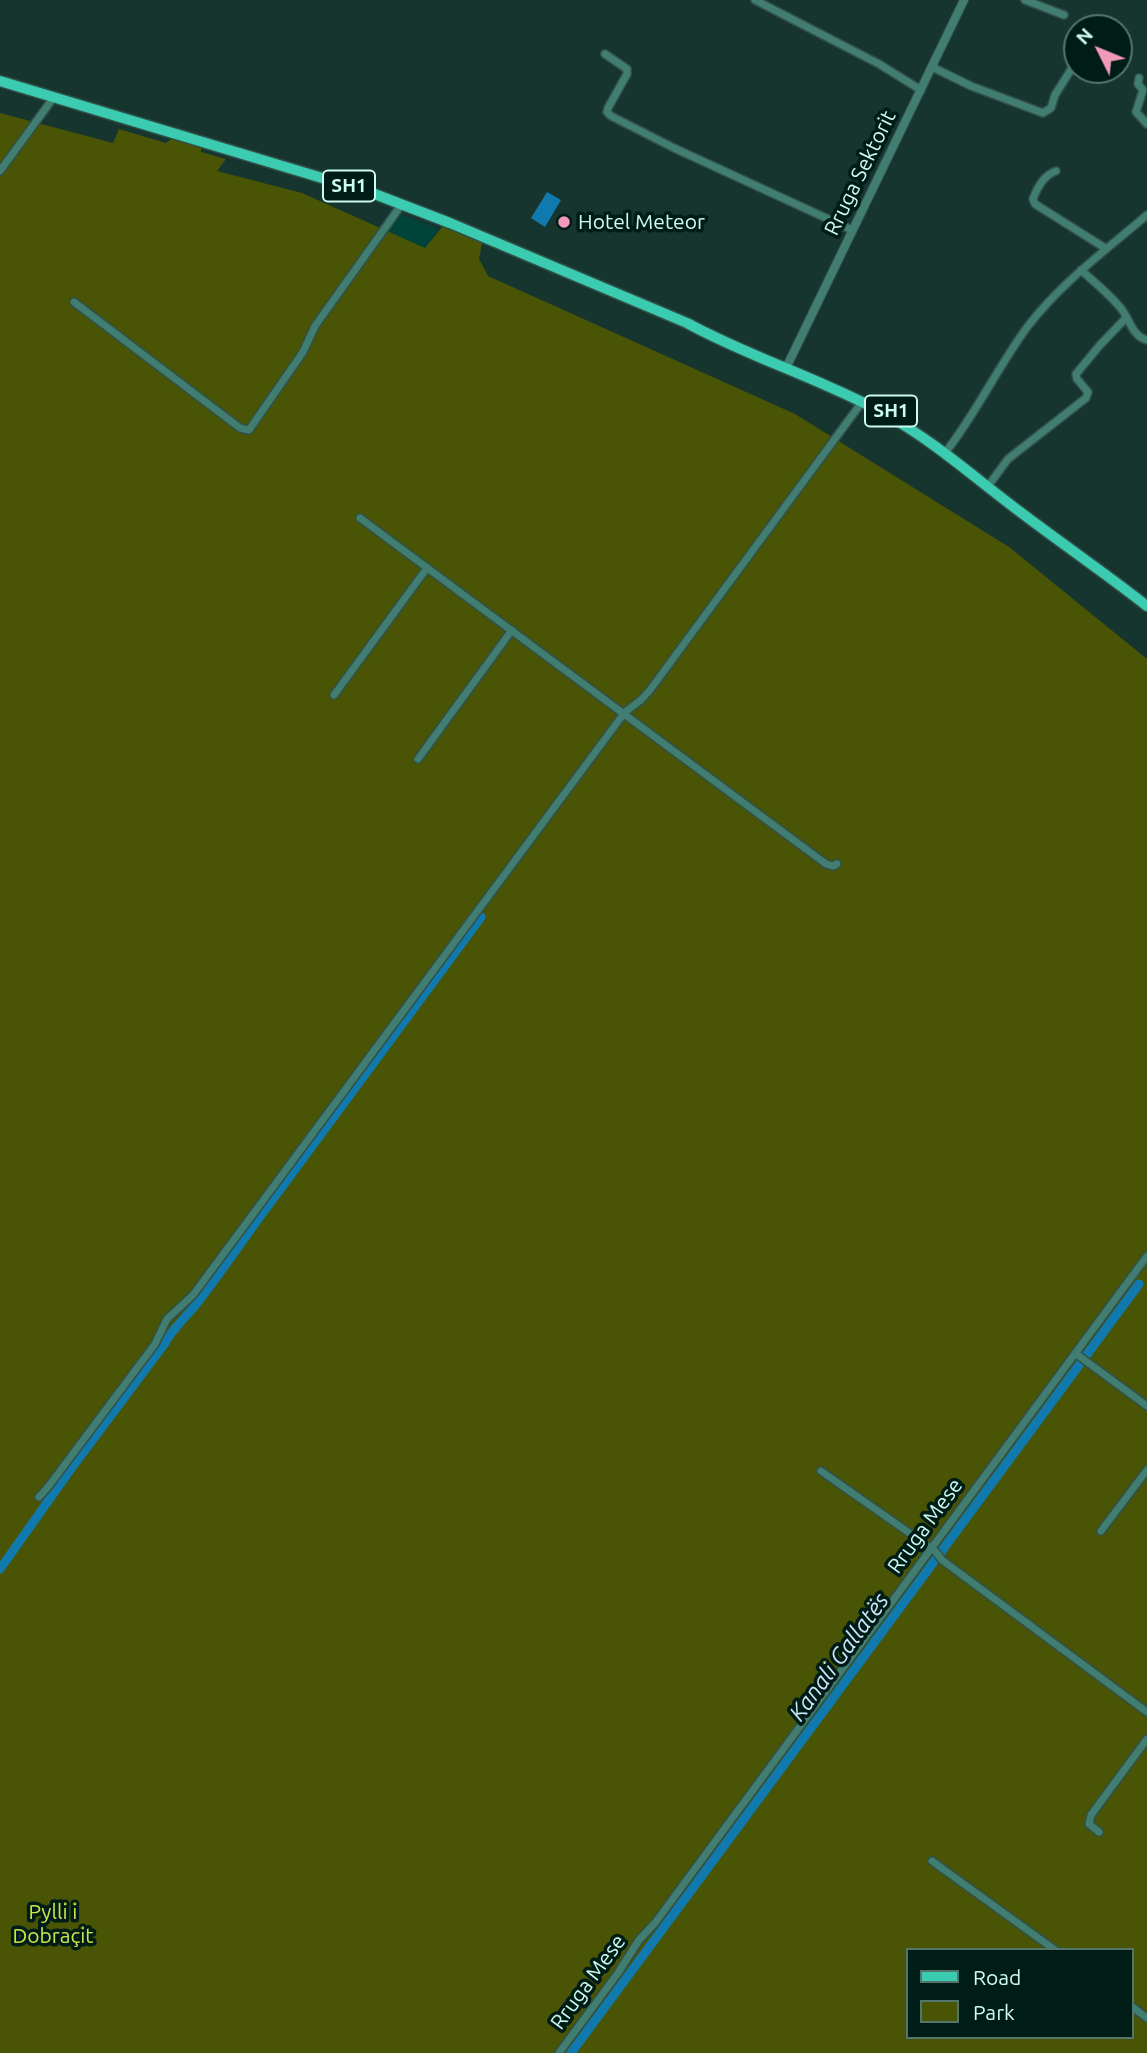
<!DOCTYPE html>
<meta charset="utf-8">
<style>
body{margin:0}
#map{position:relative;width:1147px;height:2053px;overflow:hidden;background:#16352e;font-family:Ubuntu,sans-serif}
canvas{display:block}
.legend{position:absolute;left:906px;top:1948px;width:228px;height:91px;box-sizing:border-box;background:#001c17;border:2px solid #52756d;margin:0;padding:9px 12px;list-style:none;font-size:21px;color:#cefbef}
.legend li{display:flex;align-items:center;gap:14px;height:35px}
.legend b{width:35px;border:2px solid #52756d}
.north{position:absolute;left:1063px;top:14px;width:70px;height:70px;box-sizing:border-box;background:#001c17;border:2px solid #52756d;border-radius:50%;rotate:313deg;font-size:19px;font-weight:700;line-height:28px;text-align:center;color:#cefbef}
.north::after{content:'';display:block;margin:auto;width:24px;height:32px;background:#f09ab7;clip-path:polygon(50% 0,100% 100%,50% 72%,0 100%)}
</style>
<div id="map">
<canvas width="1147" height="2053"></canvas>
<ul class="legend">
<li><b style="height:9px;background:#3bcbb1"></b>Road</li>
<li><b style="height:19px;background:#4a5405"></b>Park</li>
</ul>
<div class="north">N</div>
</div>
<script>
const c = document.querySelector('canvas').getContext('2d');
c.lineJoin = 'round';
function fill(path, color) { c.fillStyle = color; c.fill(path, 'evenodd'); }
function strokePath(path, color, width, dash) { c.strokeStyle = color; c.lineWidth = width; c.lineCap = dash ? 'butt' : 'round'; c.setLineDash(dash || []); c.stroke(path); }
function write(font, color, halo, rows, align = 'center') {
  c.font = font + ' Ubuntu,sans-serif'; c.lineWidth = 7; c.setLineDash([]); c.textBaseline = 'middle'; c.strokeStyle = halo; c.fillStyle = color; for (const [text, x, y, turn = 0] of rows) {
    c.save(); c.translate(x, y); c.rotate((+turn || 0) * Math.PI / 180); c.textAlign = isNaN(turn) ? turn : align; if (halo) c.strokeText(text, 0, 0); c.fillText(text, 0, 0); c.restore();
  }
}
fill(new Path2D(`
 M400,214L439,229L379,312L347,287L397,217Z`), '#004338');
fill(new Path2D(`
 M0,113L113,143L119,129L166,143L171,139L201,147V152L226,159L217,171L302,193L425,248L443,226L482,243L479,259L488,276L795,414L1009,547L1147,659V2053H0ZM907,1950H1131V2037H907Z`), '#4a5405');
fill(new Path2D(`
 M547,192L561,200L545,227L531,218Z`), '#107aae');
strokePath(new Path2D(`
 M0,1569L73,1466L165,1343C175,1325 189,1315 201,1298C228,1263 252,1226 279,1191C347,1100 413,1008 481,917
 M571,2053L1139,1284`), '#107aae', 9);
const minor = new Path2D(`
 M755,0L879,64L921,90
 M1025,0L1064,15
 M605,54L627,69V74L608,108L607,112L611,116L674,148L852,230
 M932,67L971,86L1043,113L1051,108L1055,95L1077,60
 M1139,78L1138,84L1143,90L1136,112L1147,124
 M0,171L54,97
 M1056,171C1044,175 1037,188 1033,199L1035,204L1105,248
 M1081,270C1093,281 1108,293 1119,306C1129,316 1131,336 1147,340
 M74,302L240,428L249,430L303,352L315,326L402,204
 M948,449C978,410 999,365 1028,326C1062,282 1105,251 1147,215
 M991,482L1008,459L1086,398L1088,392L1077,379L1076,374L1100,345L1125,319
 M360,518L826,864L833,866L837,864
 M334,695L427,568
 M418,759L512,630
 M1075,1353L1147,1406
 M821,1471L935,1551L942,1560L1147,1712
 M39,1497L48,1487L155,1344L167,1319L193,1295L625,712L641,700L650,690L862,402
 M1101,1531L1147,1470
 M1099,1832L1089,1824L1091,1815L1147,1739
 M932,1861L1055,1950
 M1131,2006L1147,2018
 M559,2053L618,1973L639,1940L655,1923L1147,1256`);
const tertiary = new Path2D(`
 M786,368L964,0`);
const primary = new Path2D(`
 M0,81L372,193L450,223L687,323C751,358 822,379 885,414C934,441 975,478 1019,511C1061,543 1105,573 1147,606`);
strokePath(minor, '#305149', 10);
strokePath(tertiary, '#305149', 10);
strokePath(primary, '#305149', 13);
strokePath(minor, '#417d70', 7);
strokePath(tertiary, '#417d70', 8);
strokePath(primary, '#3bcbb1', 10);
for (const [x, y, r, color] of [
 [564,222,7,"#f09ab7"]
]) { const dot = new Path2D(); dot.arc(x, y, r, 0, 2 * Math.PI); c.fillStyle = color; c.fill(dot); strokePath(dot, '#001c17', 2.5); }
for (const [x, y, w] of [
 [349,186,52],
 [891,411,52]
]) { const box = new Path2D(); box.roundRect(x - w / 2, y - 15.5, w, 31, 5); c.fillStyle = '#001c17'; c.fill(box); strokePath(box, '#cefbef', 2); }
write('bold 19px', '#cefbef', null, [
 ["SH1",349,186],
 ["SH1",891,411]
]);
write('21px', '#cefbef', '#001c17', [
 ["Rruga Sektorit",860,173,-64],
 ["Rruga Mese",925,1526,-54],
 ["Rruga Mese",588,1982,-54]
]);
write('21px', '#cefbef', '#001c17', [
 ["Hotel Meteor",578,222]
], 'left');
write('21px', '#cce548', '#001c17', [
 ["Pylli i",53,1912],
 ["Dobraçit",53,1936]
]);
write('italic 23px', '#cde6f7', '#001c17', [
 ["Kanali Gallatës",839,1657,-54]
]);
</script>
